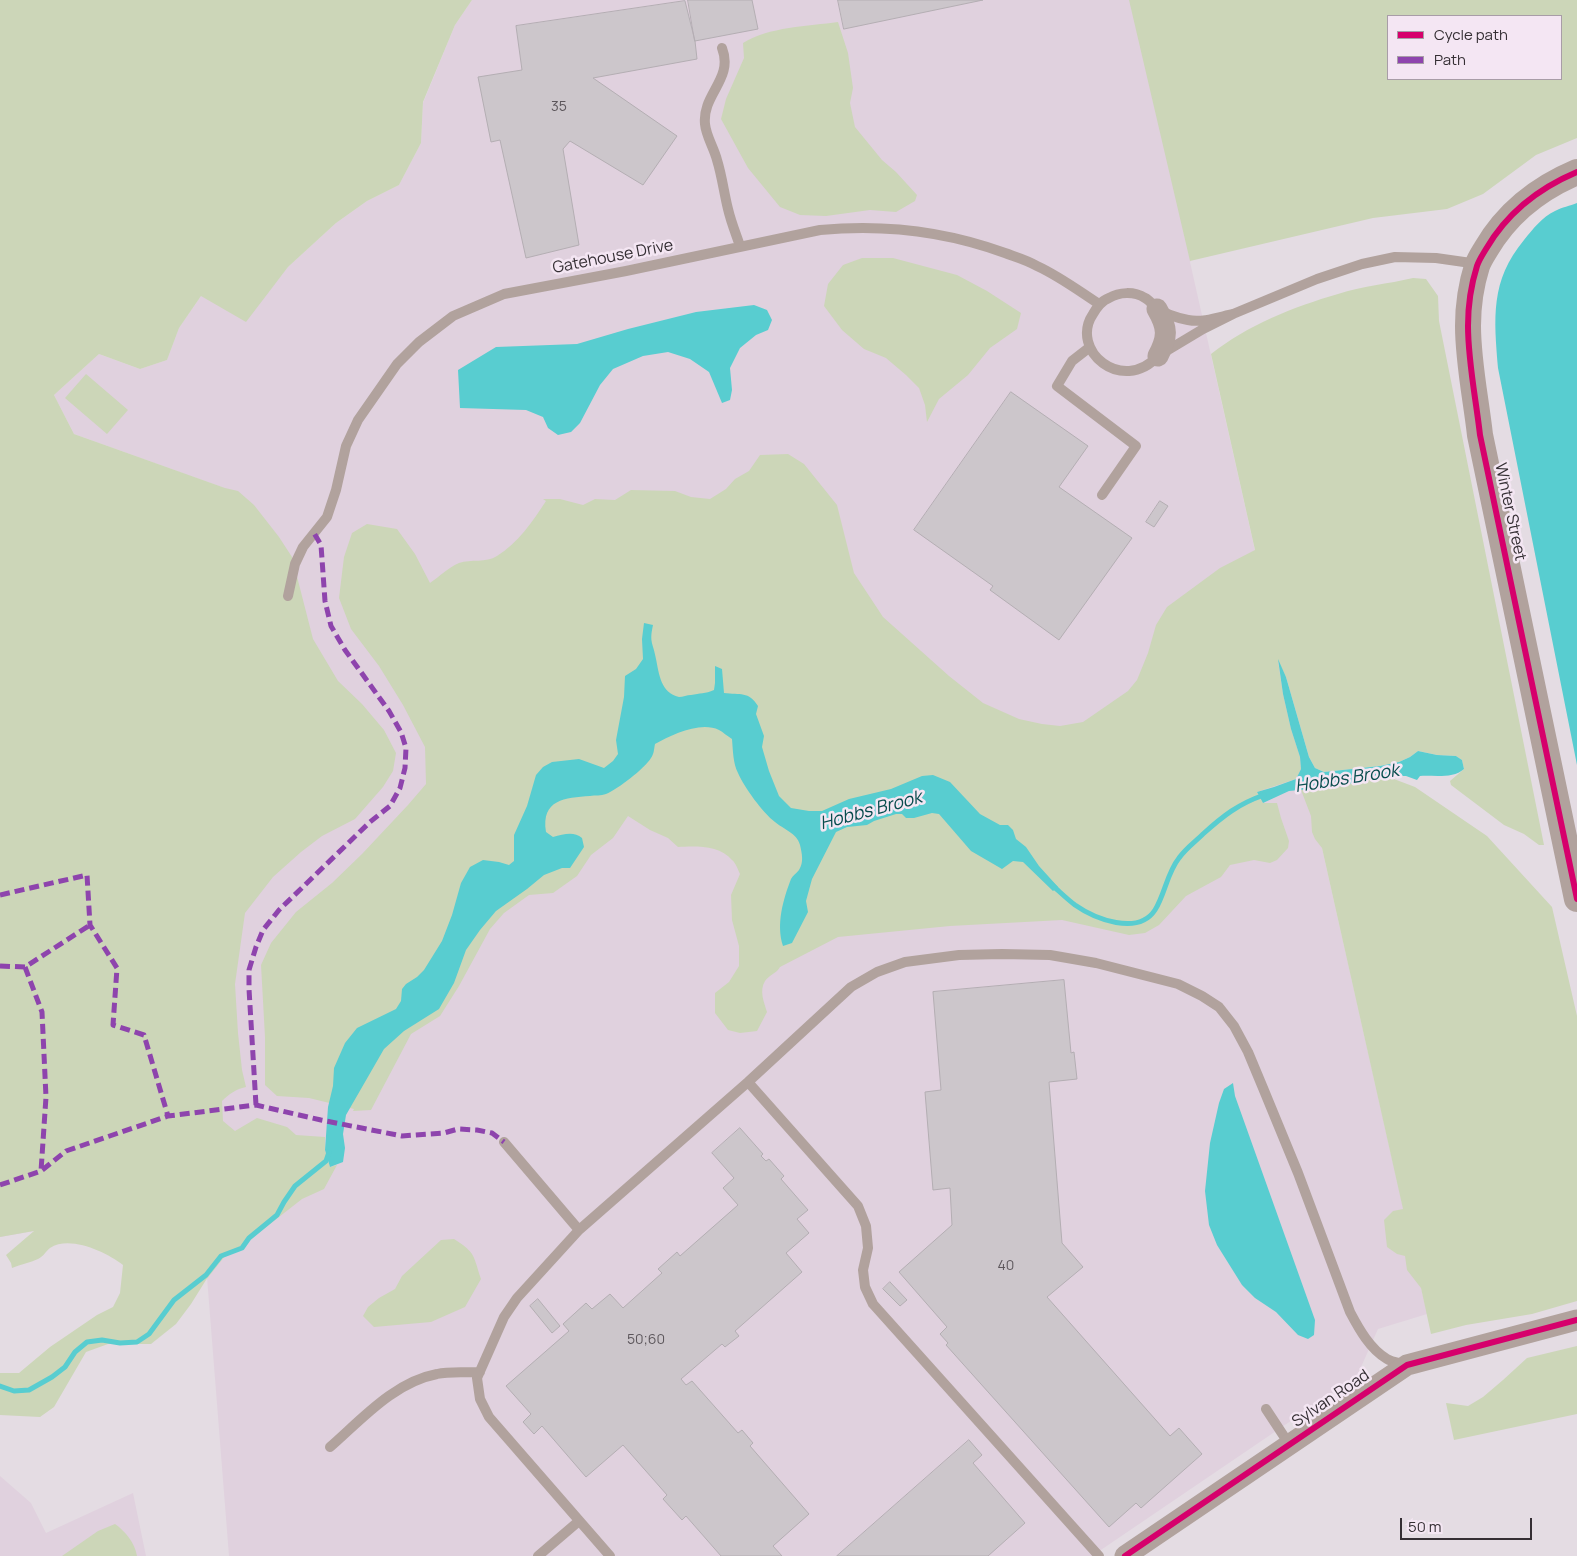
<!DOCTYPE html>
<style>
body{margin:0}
#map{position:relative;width:1577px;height:1556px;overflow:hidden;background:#e4dce3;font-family:Manrope,sans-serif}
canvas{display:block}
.legend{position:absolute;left:1387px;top:15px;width:175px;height:65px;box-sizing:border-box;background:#f4e6f3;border:1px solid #a89da7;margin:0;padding:6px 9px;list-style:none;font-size:15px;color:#352f34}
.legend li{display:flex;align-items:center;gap:10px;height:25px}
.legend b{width:25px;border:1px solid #a89da7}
.scale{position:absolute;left:1400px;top:1518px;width:132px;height:22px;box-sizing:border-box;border:2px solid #352f34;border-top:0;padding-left:6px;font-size:15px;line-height:18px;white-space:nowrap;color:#352f34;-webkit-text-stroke:4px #f4e6f3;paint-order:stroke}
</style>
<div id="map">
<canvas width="1577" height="1556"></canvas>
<ul class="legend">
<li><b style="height:6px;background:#d6006c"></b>Cycle path</li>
<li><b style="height:6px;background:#8e44ad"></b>Path</li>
</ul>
<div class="scale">50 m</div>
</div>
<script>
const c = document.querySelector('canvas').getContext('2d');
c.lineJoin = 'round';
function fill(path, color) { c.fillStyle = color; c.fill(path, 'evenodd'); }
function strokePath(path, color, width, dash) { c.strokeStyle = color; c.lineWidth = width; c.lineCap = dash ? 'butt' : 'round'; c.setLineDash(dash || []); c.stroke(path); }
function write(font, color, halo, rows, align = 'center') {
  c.font = font + ' Manrope,sans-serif'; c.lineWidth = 5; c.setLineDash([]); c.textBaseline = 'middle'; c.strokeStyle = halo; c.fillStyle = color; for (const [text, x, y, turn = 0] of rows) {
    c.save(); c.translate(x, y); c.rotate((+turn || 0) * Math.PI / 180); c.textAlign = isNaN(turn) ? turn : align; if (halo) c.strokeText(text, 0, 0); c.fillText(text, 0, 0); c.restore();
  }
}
fill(new Path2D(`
 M472,0H1333L1190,262L1427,1314L1378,1329L1357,1376L1092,1556H229L201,1201L0,1237V856L224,488L74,434L54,395L99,354L140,369L167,360L179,328L201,296L267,293L288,267L336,223L367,201L399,185L421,143L423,103L455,25Z
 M0,1476L31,1503L46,1533L133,1493L146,1556H0Z`), '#e0d1de');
fill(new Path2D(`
 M0,0H472L455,25L423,102L421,143L399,185L367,201L336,223L288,267L246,322L201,296L179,328L167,360L140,369L99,354L54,395L74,434L225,488L238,491L254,505L279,537L292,557L313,639L338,681L362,704L384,730L396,753L393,771L383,787L355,819L322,836L301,852L273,877L245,913L235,984L238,1033L242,1070L246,1087C236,1089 229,1094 222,1101L223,1121L235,1131L257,1118L287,1127L296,1135L325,1137V1150L330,1167L337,1165L324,1189L302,1199L247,1242L225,1256L206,1280L191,1304L176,1324L151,1344H108L86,1352L54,1407L40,1417L0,1415V1373H19L50,1347L97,1315L113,1307L120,1293L123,1265C106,1252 70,1235 50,1248C46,1251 43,1257 38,1259C30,1263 21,1264 12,1268L11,1263L6,1255L34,1231L0,1237Z
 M1129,0H1577V138L1536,155L1483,194L1447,209L1373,218L1190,261ZM1561,16V79H1388V16Z
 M838,22L848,53L853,88L850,103L855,127L882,160L896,172L917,195L915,201L896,212L870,210L826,216L800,215L780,207L748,168L721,119L726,99L744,58L743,43C768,27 809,26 838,22Z
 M862,258H893L957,275L987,291L1021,313L1017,329L990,348L968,375L939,399L927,422L925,405L919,388L906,375L886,358L864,349L842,330L824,306L828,284L843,265Z
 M1413,278L1426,279L1438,296L1439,321L1544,845H1539L1524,834L1504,825L1451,785L1450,781L1464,769L1462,760L1456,756L1437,755L1418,751L1410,757L1399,762L1380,766L1324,772L1315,768L1309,757L1286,677L1278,661L1283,694L1291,729L1300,757L1301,769L1296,779L1257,792L1263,803H1277L1281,818L1289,841L1288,848L1277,860L1270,863L1254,860L1230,865L1221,877L1186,896L1159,925L1145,933L1129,935L1062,920L950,926L838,937L780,967C777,973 769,975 765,981C759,991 764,1002 767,1012L757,1031L740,1033L728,1030L715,1013V993L729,982L739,966V946L732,920L731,895L740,874C738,870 736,863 732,860C720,845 695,846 678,847L668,838L650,830L628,816L613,838L591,855L577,876L553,893L529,895L504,913L490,929L459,986L440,1016L411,1034L371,1110L353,1111L354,1109L309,1098L277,1096L265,1085V1037L261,965L271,943L296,912L332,883L362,854L408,805L426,784L425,747L403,705L379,666L351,629L339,598L344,557L352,533L367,524L397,529L415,554L430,583C439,577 449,567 459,563C471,559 486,563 497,556C518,543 533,521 546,501L543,499H560L583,505L595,499L615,500L631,490L675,491L691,497L710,499L726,489L735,479L749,471L760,455L788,454L804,464L837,505L854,573L883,617L949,676L983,703L1019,719L1042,724L1060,726L1083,722L1128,691L1137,680L1148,653L1156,625L1167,607L1220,568L1255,550L1211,354C1248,325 1293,307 1338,294C1362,286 1388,284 1413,278Z
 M86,374L128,410L107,434L65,398Z
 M1386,776L1415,787L1487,836L1552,907L1577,1016V1301L1532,1314L1466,1325L1431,1334L1421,1288L1407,1270L1405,1256L1397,1254L1387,1247L1384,1220L1393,1211L1403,1209L1322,848L1315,839L1312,832L1311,816L1301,790C1330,790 1358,781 1386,776Z
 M454,1239C476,1253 473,1255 481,1279L465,1307L431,1322L374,1327L363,1316L368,1307L379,1298L395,1289L402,1276L441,1240Z
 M1577,1346V1414L1454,1440L1446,1403L1468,1406L1483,1397L1503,1380L1527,1358Z
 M115,1524C125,1531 135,1543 137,1556H62L98,1531Z`), '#ccd6b8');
fill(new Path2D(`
 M1577,203V765L1498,368C1494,318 1490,281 1524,240C1533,229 1542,217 1555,211C1562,207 1570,206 1577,203Z
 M754,305L767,310L772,320L768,330L756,335L740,348L730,368L732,390L730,400L722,403L709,372L690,359L668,352L643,356L613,369L600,385L580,423L571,432L558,435L548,428L543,417L526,410L460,408L458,370L496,347L577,344L628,329L696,312Z
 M644,623L653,625C649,643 653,642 656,659C659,674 661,693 679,697C683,697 687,695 691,695C700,693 705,694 714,690L715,683V666L722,669L724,693C740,695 749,691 758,706L756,714L764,736L762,747L769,771L779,796L791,808L809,811H822L849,799L891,789L922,776L933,775L950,782L980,814L1000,825H1008L1013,830L1016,839L1026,847L1039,866L1058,887L1053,891L1023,862L1013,861L1002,869L971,851L939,814L932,813L914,818H906L902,814H896L874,821L867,825L847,827L836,832L812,879L806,901L808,912L792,943L783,946C776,924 783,900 791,879C793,875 796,874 799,870C804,862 802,854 800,845C797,833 783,829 775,822C763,813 744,787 738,773C733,763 733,751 732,739C727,736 723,732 719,730C700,721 672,735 655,744C654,749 654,754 651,758C644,769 618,789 606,794C601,796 595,795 590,796C565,798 541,799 546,832L553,837C564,834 574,831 582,838L584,847L570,868H562L544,875L527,889L496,911L480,930L466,950L454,983L439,1009L404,1031L384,1049L346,1115L343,1134L345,1148L343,1162L330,1167L325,1150L328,1107L333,1086L334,1068L345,1043L357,1028L396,1009L401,1001L402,989L406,984L417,977L424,970L442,941L452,915L461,883L470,867L483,860L499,862L509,865L514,861V835L527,806L536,775L543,767L552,762L579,759L604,768L613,761L618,754L616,740L624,697L625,676L636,669L643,659L642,639Z
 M1278,659L1286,677L1309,757L1315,768L1324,772L1380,766L1399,762L1410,757L1418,751L1437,755L1456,756L1462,760L1464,769C1453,779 1434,775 1420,776L1417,780L1406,776H1386L1366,779L1342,786L1289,791L1263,803L1257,792L1274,787L1296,779L1301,769L1300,757L1291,729L1283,694Z
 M1233,1083L1235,1096L1315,1320L1314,1335L1308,1339L1298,1335L1276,1312L1255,1298L1242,1285L1217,1245L1209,1225L1205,1191L1210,1143L1219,1103L1224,1089Z`), '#58cdd0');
strokePath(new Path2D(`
 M1052,885C1060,892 1067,899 1075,905C1095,919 1138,936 1155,910C1165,894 1167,873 1179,858C1186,848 1195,842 1203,834C1223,816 1238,804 1264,795
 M0,1386L14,1391L29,1390L52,1377L65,1367L75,1352L87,1342L102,1340L120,1343L137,1342L149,1334L174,1300L206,1275L221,1256L242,1248L249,1238L277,1215L284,1202L295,1186L326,1161L329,1152`), '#58cdd0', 5);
const building = new Path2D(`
 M688,0H752L758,29L695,41Z
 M838,0H983L844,29Z
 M685,1L695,41L697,59L593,78L677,136L643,185L570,141L563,149L579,245L526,258L500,140L491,142L478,77L522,70L516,26Z
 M1011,392L1088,446L1059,487L1132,538L1059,640L990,590L993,586L914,530Z
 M1160,501L1168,506L1154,527L1146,522Z
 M1064,980L1071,1053L1074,1052L1077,1079L1049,1082L1062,1243L1083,1267L1047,1297L1170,1436L1179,1428L1202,1454L1141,1508L1136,1503L1109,1527L946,1345L948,1343L940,1334L947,1327L899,1272L952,1225L950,1188L933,1190L925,1092L941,1090L933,992Z
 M740,1128L763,1154L761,1156L766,1161L769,1159L784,1176L781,1179L808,1210L797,1219L809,1233L786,1253L802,1272L735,1331L739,1336L725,1347L722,1344L681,1379L686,1385L692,1381L738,1433L742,1430L753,1443L750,1446L809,1514L773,1546L782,1556H721L686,1516L682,1520L663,1499L667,1495L623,1445L586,1477L542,1426L534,1434L523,1422L531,1414L506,1386L569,1331L563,1324L586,1303L592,1309L610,1294L623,1308L662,1273L658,1269L677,1252L680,1256L738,1205L723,1188L734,1178L712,1153Z
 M890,1282L907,1300L900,1306L883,1289Z
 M538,1299L560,1326L552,1333L530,1306Z
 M969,1440L982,1455L973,1463L1025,1523L988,1556H837Z`);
fill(building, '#ccc6cb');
strokePath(building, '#b4aeb3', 1);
strokePath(new Path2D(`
 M722,48C734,79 702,94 705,124C706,136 714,148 717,160C722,176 724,193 728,209C731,222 736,234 740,246
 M1233,314C1219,317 1203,323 1188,320C1178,318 1165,314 1156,308C1152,305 1150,300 1145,298C1134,291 1119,292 1109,298C1101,301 1097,307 1093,314C1069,350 1122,395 1158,356L1203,329L1233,314L1317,279L1362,264L1395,257L1436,258L1478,264
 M1090,347L1072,361L1057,386L1136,446L1102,495
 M288,596L295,564L303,547L327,517L336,490L346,446L358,420L397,364L419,342L453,316L504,294L626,271L820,230C883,224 945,231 1005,253C1016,257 1027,260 1037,266C1059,276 1079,291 1099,304
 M748,1082L858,1206L866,1226L868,1248L863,1270L865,1287L873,1304L1099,1556
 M504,1142L579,1230
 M1266,1409L1289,1444
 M330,1447C361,1420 394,1382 437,1374C450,1371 466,1373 480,1372
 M538,1556L579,1521
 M610,1556L489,1417L480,1399L477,1378L504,1317L517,1298L579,1230L748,1082L851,987L877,972L905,962L959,955L1002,954L1050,955L1096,963L1178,984L1202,996L1219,1007L1234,1026L1248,1052L1263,1088L1298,1173L1350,1312C1359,1329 1370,1349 1387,1359C1392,1362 1400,1363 1406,1365`), '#b1a29d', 10);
strokePath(new Path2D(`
 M1157,309C1168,328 1168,337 1158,356
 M1125,1556L1407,1365L1577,1320`), '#b1a29d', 21);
strokePath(new Path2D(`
 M1577,172C1539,188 1507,213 1486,249C1483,254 1479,260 1477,266C1471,285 1468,306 1468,326C1468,362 1476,399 1480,435L1577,899`), '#b1a29d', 26);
strokePath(new Path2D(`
 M0,895L87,875L90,925L117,968L113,1025L144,1035L168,1116
 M0,966L25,967L90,925
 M25,967L42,1012L46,1097L41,1171
 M256,1105L249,989V970L256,947L263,930L279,910L370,822L390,806L400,788L405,768L406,748L401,732L389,711L345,650L331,626L325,601L321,545L314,533
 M0,1185L41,1171L66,1151L168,1116L256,1105L321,1120L402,1136L444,1133L458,1129L477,1130L492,1133L504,1142`), '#8e44ad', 5, [10, 5]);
strokePath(new Path2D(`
 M1577,172C1539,188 1507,213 1486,249C1483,254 1479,260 1477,266C1471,285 1468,306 1468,326C1468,362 1476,399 1480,435L1577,899
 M1125,1556L1407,1365L1577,1320`), '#d6006c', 6);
write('14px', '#5c565b', null, [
 ["35",559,107],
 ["40",1006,1266],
 ["50;60",646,1340]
]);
write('16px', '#352f34', '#f4e6f3', [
 ["Gatehouse Drive",613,257,-11],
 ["Winter Street",1510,512,78],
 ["Sylvan Road",1331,1399,-34]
]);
write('italic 18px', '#074c4d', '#f4e6f3', [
 ["Hobbs Brook",1347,779,-9],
 ["Hobbs Brook",871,811,-15]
]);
</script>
